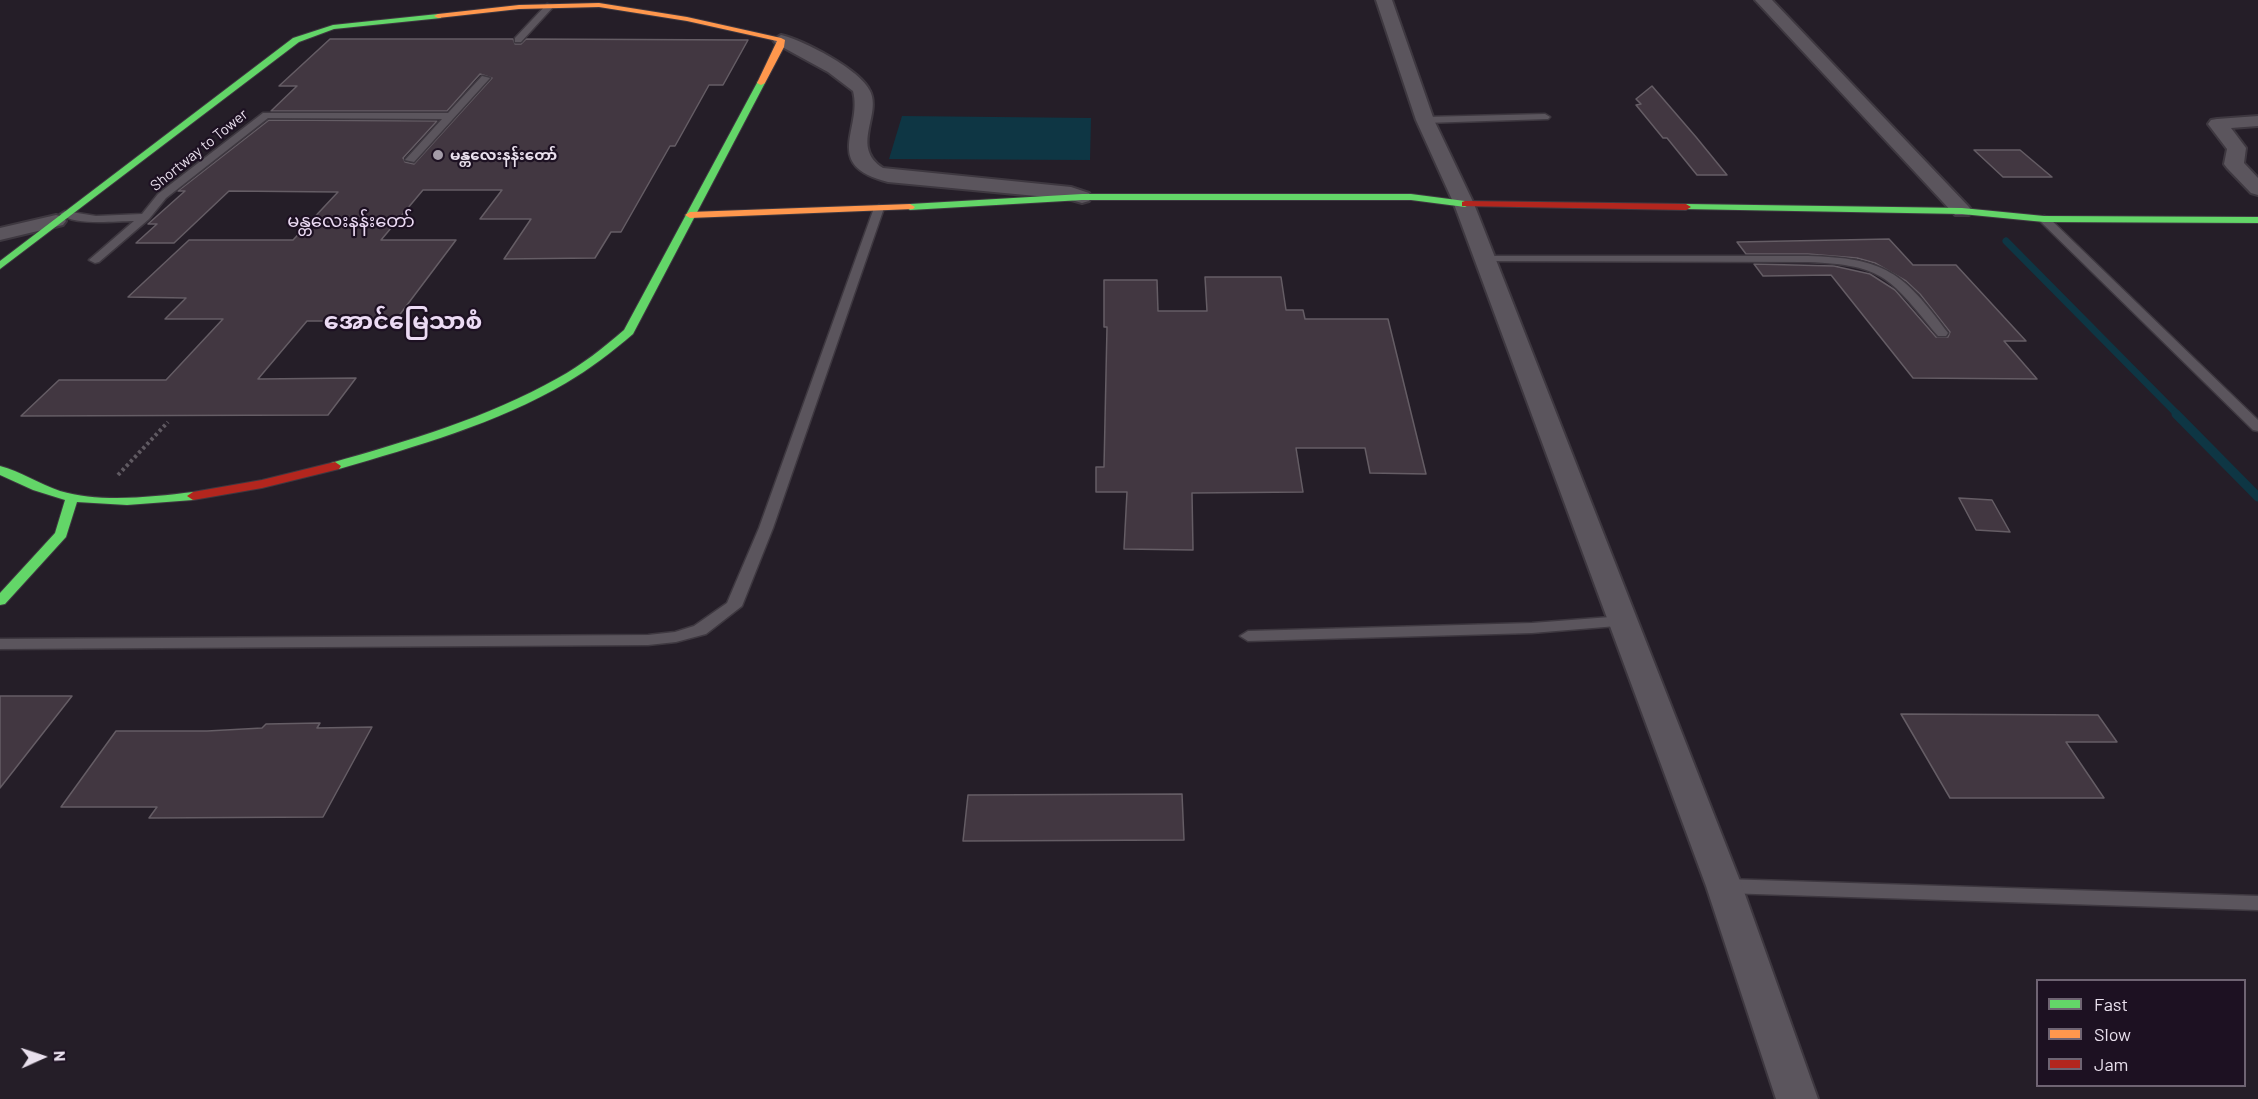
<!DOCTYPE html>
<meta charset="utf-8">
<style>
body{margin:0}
#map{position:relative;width:2258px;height:1099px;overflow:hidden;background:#251e28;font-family:Barlow,sans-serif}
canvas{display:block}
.legend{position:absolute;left:2036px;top:979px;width:210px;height:108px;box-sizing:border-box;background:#1d1122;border:2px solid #6f6473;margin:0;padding:8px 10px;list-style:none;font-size:18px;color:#e9e0ed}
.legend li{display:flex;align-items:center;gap:12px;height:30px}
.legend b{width:30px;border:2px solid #6f6473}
.north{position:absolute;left:12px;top:1027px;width:60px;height:60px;-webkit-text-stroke:4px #1d1122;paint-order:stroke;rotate:87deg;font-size:16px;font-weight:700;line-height:24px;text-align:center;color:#e9e0ed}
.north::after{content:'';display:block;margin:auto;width:21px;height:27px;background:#e9e0ed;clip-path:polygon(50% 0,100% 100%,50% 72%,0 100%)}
</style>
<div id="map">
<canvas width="2258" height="1099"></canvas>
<ul class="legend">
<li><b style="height:8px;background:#63d668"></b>Fast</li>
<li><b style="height:8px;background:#ff974d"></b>Slow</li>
<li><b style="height:8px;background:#b3261e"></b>Jam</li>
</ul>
<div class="north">N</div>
</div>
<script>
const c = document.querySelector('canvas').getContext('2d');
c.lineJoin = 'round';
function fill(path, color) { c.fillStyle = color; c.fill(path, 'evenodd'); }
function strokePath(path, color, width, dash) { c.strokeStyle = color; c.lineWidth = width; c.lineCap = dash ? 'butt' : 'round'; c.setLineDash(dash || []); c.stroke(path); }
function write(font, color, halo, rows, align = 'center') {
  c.font = font + ' Barlow,"Noto Sans Myanmar",sans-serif'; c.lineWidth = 4.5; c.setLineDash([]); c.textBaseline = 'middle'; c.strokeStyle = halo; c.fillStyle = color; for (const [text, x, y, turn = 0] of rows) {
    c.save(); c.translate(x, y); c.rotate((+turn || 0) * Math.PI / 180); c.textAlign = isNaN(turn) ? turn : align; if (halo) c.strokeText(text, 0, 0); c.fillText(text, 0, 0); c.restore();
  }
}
fill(new Path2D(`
 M902,116L1091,118L1090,160L889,159Z`), '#0e3644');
strokePath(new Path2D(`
 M2006,241L2178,415`), '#0e3644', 7);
strokePath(new Path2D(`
 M2176,414L2258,497`), '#0e3644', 9);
const building = new Path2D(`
 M330,39H513L515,44H521L526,39L748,40L723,85H709L675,146H670L621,232H611L595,258L504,259L531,219H480L502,190H423L381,240H456L395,321H307L258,379L356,378L328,415L21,416L59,380H166L223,319H165L186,298L128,297L189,240H293L338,192L229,191L174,243H136L157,224H148L185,191H178L269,120L437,121L403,158L405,162L414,164L492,78L480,74L447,111H271L297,86H279Z
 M1652,86L1696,137L1727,175H1697L1667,138H1663L1636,105L1641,104L1636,99Z
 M1974,150H2020L2052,177H2003Z
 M1889,239L1913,265H1956L2026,341H2004L2037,379L1913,378L1831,275L1763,276L1754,264L1834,266L1870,274L1895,290L1936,337H1948L1950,332L1920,294L1906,281L1875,263L1857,258L1808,254H1746L1737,242Z
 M1205,277H1281L1286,310H1303L1305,319H1388L1426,474L1370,473L1365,448H1296L1303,492L1192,493L1193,550L1124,549L1127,492H1096V467H1104L1107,327H1104V280H1157L1158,311H1207Z
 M1959,498L1992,500L2010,532L1976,530Z
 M0,696H72L0,788Z
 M1901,714L2098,715L2117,742H2066L2104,798H1950Z
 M320,723L317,728L372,727L323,817L149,818L157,807H61L116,731H207L262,728L266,724Z
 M1182,794L1184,840L963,841L968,795Z`);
fill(building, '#423741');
strokePath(building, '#655d65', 1.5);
const lane = new Path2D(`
 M547,4L554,6L521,42H515V38Z
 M482,76L490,78L414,162L405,160L442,119L268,118L166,198L149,219L99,262L95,263L89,260L134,221C114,221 75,226 60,214L65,211L96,216L142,214L158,194L263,113H448Z
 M1545,114L1550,117L1548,119L1425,123L1420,120L1425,117Z
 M879,205L884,208L773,528L742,606L706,634L676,642L648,645L0,649V639L648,635L675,632L694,626L727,603L759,528L874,208Z
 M2044,216L2048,217L2258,420V431L2253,430L2040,221L2039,219Z
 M1484,256H1808C1885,258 1903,272 1948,333L1946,336H1938C1890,279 1886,265 1808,262L1480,261L1478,259Z
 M1623,616L1629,617L1631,621L1629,625L1532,633L1248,641L1240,636L1248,631L1532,623Z
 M1724,879L2258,896V910L1724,893L1717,891L1714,886L1717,881Z`);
const street = new Path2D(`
 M1376,0H1392L1434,120L1474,204L1742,886L1818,1099H1776L1706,886L1454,204L1416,120Z
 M1755,0H1772L1969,207L1972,211L1969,215H1955Z
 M781,35C803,40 861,70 870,91C882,115 850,147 883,168L1071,187L1089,193L1092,197L1089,201L1082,203L1068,199L888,182C821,165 863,129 853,91L828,72L775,43L773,40Z
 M2258,116V126L2231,128L2246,148L2244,163L2258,178V195L2251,193L2227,168L2224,164L2227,149L2208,124L2211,120L2217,119Z
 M56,215L63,217L66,221L63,225L0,240V228Z`);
const fast = new Path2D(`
 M438,14H441V18L334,29L299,42L0,269V261L293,38L333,25Z
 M758,81L765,83L633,334C612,352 590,369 566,383C496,424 417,446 339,469H331L329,466L331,463C408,441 487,418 558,378C582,365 603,348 624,330Z
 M1082,194H1411L1465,201L1470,204L1465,207L1411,200H1082L910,210L905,207L910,204Z
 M1686,204L1962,208L2044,216L2258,217V223L2044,222L1962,214L1683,209V205Z
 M0,466C20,471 39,484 60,491C101,503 151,497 193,492L199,496L193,500L127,505L77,502L66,537L5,604L0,605V593L55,533L65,500L33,490L0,475Z`);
const slow = new Path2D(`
 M599,3L687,17L781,38L785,40L784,47L765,83L761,85L757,83L777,41L687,21L599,7L519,9L438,18L434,16L438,14L519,5Z
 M910,204L915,207L913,209L690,218L685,215L690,212Z`);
const jam = new Path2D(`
 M1465,201L1686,204L1691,207L1686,210L1462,206V202Z
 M335,462L341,466L339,469L262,488L193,500L187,496L193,492L262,480Z`);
strokePath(lane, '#3e3840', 3);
strokePath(street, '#3e3840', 4);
strokePath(fast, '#3e3840', 2);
strokePath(slow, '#3e3840', 2);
strokePath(jam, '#3e3840', 2);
strokePath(new Path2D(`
 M118,475L168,422`), '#605a62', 4, [3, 3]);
fill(lane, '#5b555d');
fill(street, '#5b555d');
fill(fast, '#63d668');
fill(slow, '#ff974d');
fill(jam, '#b3261e');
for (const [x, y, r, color] of [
 [438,155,6,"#a49ca8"]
]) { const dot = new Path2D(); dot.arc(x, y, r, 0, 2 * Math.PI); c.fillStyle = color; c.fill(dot); strokePath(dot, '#1d1122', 2); }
write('15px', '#e9e0ed', '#1d1122', [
 ["Shortway to Tower",199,150,-39]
]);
write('bold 15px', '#e9e0ed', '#1d1122', [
 ["မန္တလေးနန်းတော်",450,155]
], 'left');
write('18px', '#ecdbf4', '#1d1122', [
 ["မန္တလေးနန်းတော်",351,221]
]);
write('bold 24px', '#ecdbf4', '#1d1122', [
 ["အောင်မြေသာစံ",403,321]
]);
</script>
